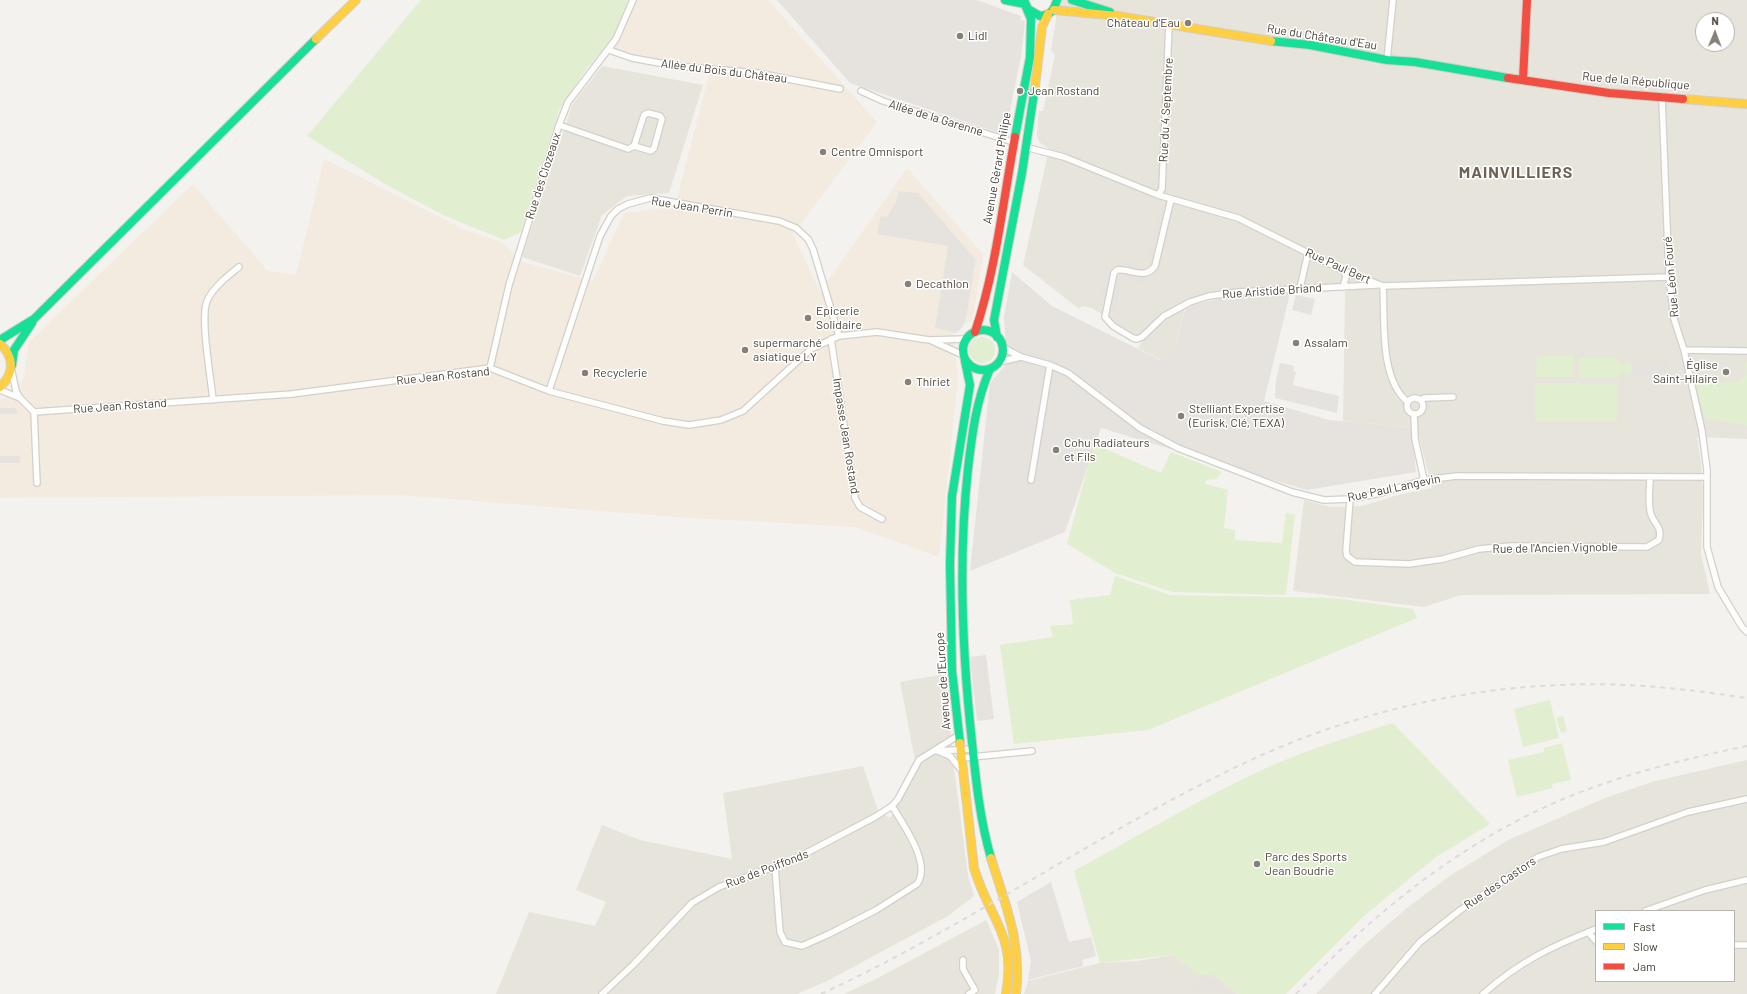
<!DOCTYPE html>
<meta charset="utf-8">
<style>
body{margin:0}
#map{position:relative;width:1747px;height:994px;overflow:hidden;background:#f4f2ee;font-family:Barlow,sans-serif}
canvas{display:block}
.legend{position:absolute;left:1595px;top:910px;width:140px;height:72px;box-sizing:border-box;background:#fff;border:1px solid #b7b4b0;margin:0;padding:5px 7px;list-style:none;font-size:12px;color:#4b4439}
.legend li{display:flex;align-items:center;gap:8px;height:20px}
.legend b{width:20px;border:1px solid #b7b4b0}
.north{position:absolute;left:1695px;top:12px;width:40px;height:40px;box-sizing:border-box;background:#fff;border:1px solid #b7b4b0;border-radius:50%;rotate:1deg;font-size:11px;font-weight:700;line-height:16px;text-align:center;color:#4b4439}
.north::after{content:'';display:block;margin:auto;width:14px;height:18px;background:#868178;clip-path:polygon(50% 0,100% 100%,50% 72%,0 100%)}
</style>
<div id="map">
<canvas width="1747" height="994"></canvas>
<ul class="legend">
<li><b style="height:5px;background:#16e098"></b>Fast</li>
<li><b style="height:5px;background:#ffcf43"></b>Slow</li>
<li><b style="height:5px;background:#f24e42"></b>Jam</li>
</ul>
<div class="north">N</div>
</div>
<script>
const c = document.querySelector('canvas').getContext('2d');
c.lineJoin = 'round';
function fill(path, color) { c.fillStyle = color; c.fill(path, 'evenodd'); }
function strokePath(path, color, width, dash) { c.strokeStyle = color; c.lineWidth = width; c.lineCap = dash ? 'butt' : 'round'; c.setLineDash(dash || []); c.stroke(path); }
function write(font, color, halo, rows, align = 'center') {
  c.font = font + ' Barlow,sans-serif'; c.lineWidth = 3; c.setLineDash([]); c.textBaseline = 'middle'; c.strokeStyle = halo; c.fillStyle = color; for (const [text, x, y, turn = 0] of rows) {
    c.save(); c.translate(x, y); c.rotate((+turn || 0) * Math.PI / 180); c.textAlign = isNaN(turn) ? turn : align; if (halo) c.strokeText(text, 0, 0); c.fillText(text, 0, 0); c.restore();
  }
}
fill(new Path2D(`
 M1062,0H1747V439L1697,437L1701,463L1703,494L1701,554L1710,594L1461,595L1424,607L1293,591L1304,500L1331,507L1362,506L1398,495L1432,488L1418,433L1411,427L1343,421L1345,291V286L1342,283L1219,290L1187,300L1175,349L1161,360L1138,348L1143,340L1092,308L1082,306L1079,309L1023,265L1049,149L1039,142L1037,135L1038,122L1039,111H1043L1055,55L1051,50L1057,13ZM1703,20H1727V44H1703Z
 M602,66L703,85L669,193L627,196L602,215L580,276L522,257L572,105Z
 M945,674L954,768L968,875L974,896L948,916L827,981L797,994H496L529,912L595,926L606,902L576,890L602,825L640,840L732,859L723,793L863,766L878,811L890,818L917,771L900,682Z
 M1747,760V994H1316L1365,944L1407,908L1451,875L1510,839L1605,798L1655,781ZM1596,911H1734V981H1596Z
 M986,920L999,949V974L995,994H844L876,979Z
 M1173,955L1199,975H1215L1237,994H1024L1028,981L1100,963L1137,961Z`), '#e7e4dc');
fill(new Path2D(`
 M632,0H768L877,122L793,234L820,292L907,168L983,254L973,319L953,331L958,379L939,557L855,527L676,517L399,495L0,498V399L7,397L24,378L29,342L193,184L268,271L296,275L324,159L465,230L500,241L523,262L593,281L624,213L675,207L709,74L608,53Z`), '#f3ebdf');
fill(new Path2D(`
 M777,0H977L1021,16L1002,134L850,83Z
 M1012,272L1052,306L1160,360L1175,349L1184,314L1186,309L1193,305L1235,295L1290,293L1264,401L1329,420L1411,427L1416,472L1307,490L1101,428L1065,532L970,571L990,383L1007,363L1004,317Z`), '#e6e2de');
fill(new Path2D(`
 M421,0H628L615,36L587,68L559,110L521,232L504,240L443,215L385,184L307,136Z
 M969 350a13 13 0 1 1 26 0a13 13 0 1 1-26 0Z
 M1537,356H1574V377H1536Z
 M1579,358H1617L1619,363H1631V373H1619V378H1579Z
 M1747,361V426L1705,418L1693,375L1706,374L1707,377L1714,376L1715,380L1721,383C1731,381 1736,384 1746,376L1747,369L1744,365Z
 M1535,383H1617V421H1535Z
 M1094,444L1161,473L1171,452L1222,472L1216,479L1206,480L1205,484L1228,490L1224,528L1235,530V540L1282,543L1286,513L1295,514L1286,595L1172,592L1115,573L1067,544Z
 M1115,576L1170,595L1333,598L1413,609L1417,618L1148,730L1014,744L1000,645L1053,637L1050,626L1073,624L1070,600L1110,595Z
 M1550,700L1559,738L1523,747L1514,709Z
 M1563,716L1567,731L1561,733L1556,718Z
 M1393,723L1490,824L1436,857L1365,915L1286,994H1237L1215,975H1199L1173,955L1100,963L1074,871C1140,835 1206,795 1275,764C1313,748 1354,735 1393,723Z
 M1562,743L1571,780L1552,784L1553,788L1517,797L1508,760L1544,752V748Z`), '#e1eecf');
fill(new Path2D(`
 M986,15L1025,21L1021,57L1006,130L1003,132L1000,131L1014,47L980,41Z
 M899,191L918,193L976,260L966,318L962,328L956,333L935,328L948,246L877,234L881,216L887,217L895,204Z
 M1159,208L1165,209L1157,241L1151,240Z
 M1149,247L1155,248L1153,259L1146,257Z
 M1125,260L1134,262L1132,268L1123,266Z
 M1106,265L1113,267L1110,280L1103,278Z
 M1158,267L1162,271L1159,277L1150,282L1137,283L1125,281L1127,273L1138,276H1148Z
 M1117,280L1123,281L1115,313L1109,312Z
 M1102,282L1108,283L1105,298L1099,297Z
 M1296,295L1315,299L1311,315L1292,310Z
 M1669,359L1670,376L1634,377V360Z
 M1280,363L1292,365L1294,368V371L1296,372L1293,385L1276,381Z
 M1276,381L1339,396L1337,413L1275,398Z
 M0,408H16L18,414H0Z
 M0,456H20V463H0Z
 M986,655L994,719L977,721L970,657Z
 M1051,882L1069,942L1091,937L1096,956L1082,960L1083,966L1028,980L1031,961L1017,902Z
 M1199,978L1213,979L1231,994L1191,990Z`), '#e6e3df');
const street = new Path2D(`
 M609,50L632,58L676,66L757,73L840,89
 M1387,60L1393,0
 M861,91L883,101L1013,142
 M1662,98L1669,277L1674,319L1684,350L1702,431L1707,470V547L1718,587L1742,627L1747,632
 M559,125L628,149L634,146L651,151L654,148L662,119L660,116L648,113L644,115L634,146
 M1025,147L1064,157L1158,195L1238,218L1344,271L1383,286L1669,277
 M1158,195L1162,189L1169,24
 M1171,199L1155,266C1144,281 1131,268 1117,270L1114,273L1105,317L1113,326L1133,338L1137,339L1142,337L1164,316L1190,302L1209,296L1238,292L1377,285
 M1383,286C1385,320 1379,379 1408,402
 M1343,287L1346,277L1344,271
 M1300,288L1308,253
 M831,339L855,498L860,507L882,519
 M932,341L963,355
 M1002,347L1021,357L1050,365L1068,373L1140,428L1178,448L1292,492L1324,500L1350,499L1381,493L1424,480L1457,476L1707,477
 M1684,350L1747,351
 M999,362L1021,357
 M490,368L509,285L559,125L568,102L616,39L633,0
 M12,372L16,391L20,398
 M0,390L20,398L34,412L292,394L490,368L549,391L663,421L689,425L721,420L743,411L811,349L839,336L877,332L929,340L966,339
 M549,391L600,236L611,216L618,209L628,204L650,198L779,221L796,228L808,239L813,249L839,336
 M1407 406a8 8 0 1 1 16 0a8 8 0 1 1-16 0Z
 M213,400C211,379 200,318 207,301C213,287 228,276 239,267
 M1421,400L1424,398L1453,397
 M34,412L37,483
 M1414,414L1415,439L1424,480
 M1031,480L1050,365
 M1350,499L1346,551L1347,556L1355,562L1409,564L1443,559L1479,549L1511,546L1647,547L1659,540C1663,524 1651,523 1650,510C1648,500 1650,488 1650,477
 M936,751L973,749
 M940,752L950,756L963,772
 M962,758L1032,751
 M775,867L780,932L785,942L802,946L829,934L876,910L917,884C932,864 903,824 892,806
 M1645,911L1705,890L1747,880
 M1588,932L1596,941
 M1734,945H1747
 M963,960V969L975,990L969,994
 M602,994L633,965L692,903L719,887L793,860L875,817L892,806L898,799L919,760L959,735
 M1375,994L1420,942L1459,911L1538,857L1561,849L1604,842L1688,812L1747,799
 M1483,994C1519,962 1552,946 1596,929`);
const fast = new Path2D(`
 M1005,0L1025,4
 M1024,0L1028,9L1040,16C1051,15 1054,10 1057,0
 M1072,0L1110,12
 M1271,41L1310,45L1387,60L1415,62L1508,78
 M1015,137L1030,57L1031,19L1026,7
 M963 350a20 20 0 1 1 40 0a20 20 0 1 1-40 0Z
 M997,337L994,320L1022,173L1035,87
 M0,340L34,319L316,39
 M12,365L14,350L32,323
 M990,369C976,401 972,435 968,469C958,560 962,651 972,742C976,781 980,820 991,858
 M960,743L952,670L950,564L952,496L970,385L965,361`);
const slow = new Path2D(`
 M1054,10L1118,16L1271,41
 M316,39L356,0
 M1035,87L1042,27L1048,14
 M1683,99L1747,104
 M0,344C15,357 14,374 0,387
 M960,743L974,868C989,919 1017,934 1006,994
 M991,858C1006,907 1022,942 1016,994`);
const jam = new Path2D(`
 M1508,78L1609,93L1683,99
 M1523,80L1527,0
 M975,332C996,270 1003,201 1015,137`);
strokePath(street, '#d2d0cb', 8);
strokePath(fast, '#d3cfc5', 10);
strokePath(slow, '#d3cfc5', 10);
strokePath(jam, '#d3cfc5', 10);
strokePath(street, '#fdfdfc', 5.5);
strokePath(fast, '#16e098', 8);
strokePath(slow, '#ffcf43', 8);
strokePath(jam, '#f24e42', 8);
strokePath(new Path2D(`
 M821,994C962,929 1090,838 1230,770C1353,709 1490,679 1627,685C1668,687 1707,692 1747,698
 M1296,994C1377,910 1468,836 1578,793C1632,772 1690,758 1747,746`), '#dbdbda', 2, [5, 5]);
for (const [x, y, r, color] of [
 [1188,23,4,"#868178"],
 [960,36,4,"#868178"],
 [1020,91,4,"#868178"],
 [823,152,4,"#868178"],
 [908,284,4,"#868178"],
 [808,318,4,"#868178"],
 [1296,343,4,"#868178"],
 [745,350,4,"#868178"],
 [1726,372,4,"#868178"],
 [585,373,4,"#868178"],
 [908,382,4,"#868178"],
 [1181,416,4,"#868178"],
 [1056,450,4,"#868178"],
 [1257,864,4,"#868178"]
]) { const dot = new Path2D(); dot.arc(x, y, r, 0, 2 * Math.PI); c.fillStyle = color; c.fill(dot); strokePath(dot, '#fff', 1.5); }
write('12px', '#4b4439', '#fff', [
 ["Château d'Eau",1180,23,"right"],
 ["Lidl",968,36],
 ["Jean Rostand",1028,91],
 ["Centre Omnisport",831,152],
 ["Decathlon",916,284],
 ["Epicerie",816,311],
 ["Solidaire",816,325],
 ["supermarché",753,343],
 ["asiatique LY",753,357],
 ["Assalam",1304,343],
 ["Église",1718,365,"right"],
 ["Saint-Hilaire",1718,379,"right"],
 ["Recyclerie",593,373],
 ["Thiriet",916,382],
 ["Stelliant Expertise",1189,409],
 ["(Eurisk, Clé, TEXA)",1189,423],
 ["Cohu Radiateurs",1064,443],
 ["et Fils",1064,457],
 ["Parc des Sports",1265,857],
 ["Jean Boudrie",1265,871]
], 'left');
write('12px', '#4b4439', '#fff', [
 ["Rue du Château d'Eau",1322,37,9],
 ["Allée du Bois du Château",724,71,7],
 ["Rue de la République",1636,81,5],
 ["Rue du 4 Septembre",1166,110,-87],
 ["Allée de la Garenne",936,118,17],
 ["Avenue Gérard Philipe",997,168,-80],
 ["Rue des Clozeaux",543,176,-72],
 ["Rue Jean Perrin",692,207,9],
 ["Rue Paul Bert",1338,266,24],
 ["Rue Léon Fouré",1671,277,-95],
 ["Rue Aristide Briand",1272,291,-4],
 ["Rue Jean Rostand",443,376,-6],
 ["Rue Jean Rostand",120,406,-4],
 ["Impasse Jean Rostand",846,436,81],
 ["Rue Paul Langevin",1394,488,-12],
 ["Rue de l'Ancien Vignoble",1555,548,-1],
 ["Avenue de l'Europe",943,681,-94],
 ["Rue de Poiffonds",767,869,-21],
 ["Rue des Castors",1500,883,-34]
]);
c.letterSpacing = '1px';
write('bold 16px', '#6e6250', '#fff', [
 ["MAINVILLIERS",1516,173]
]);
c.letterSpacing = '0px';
</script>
